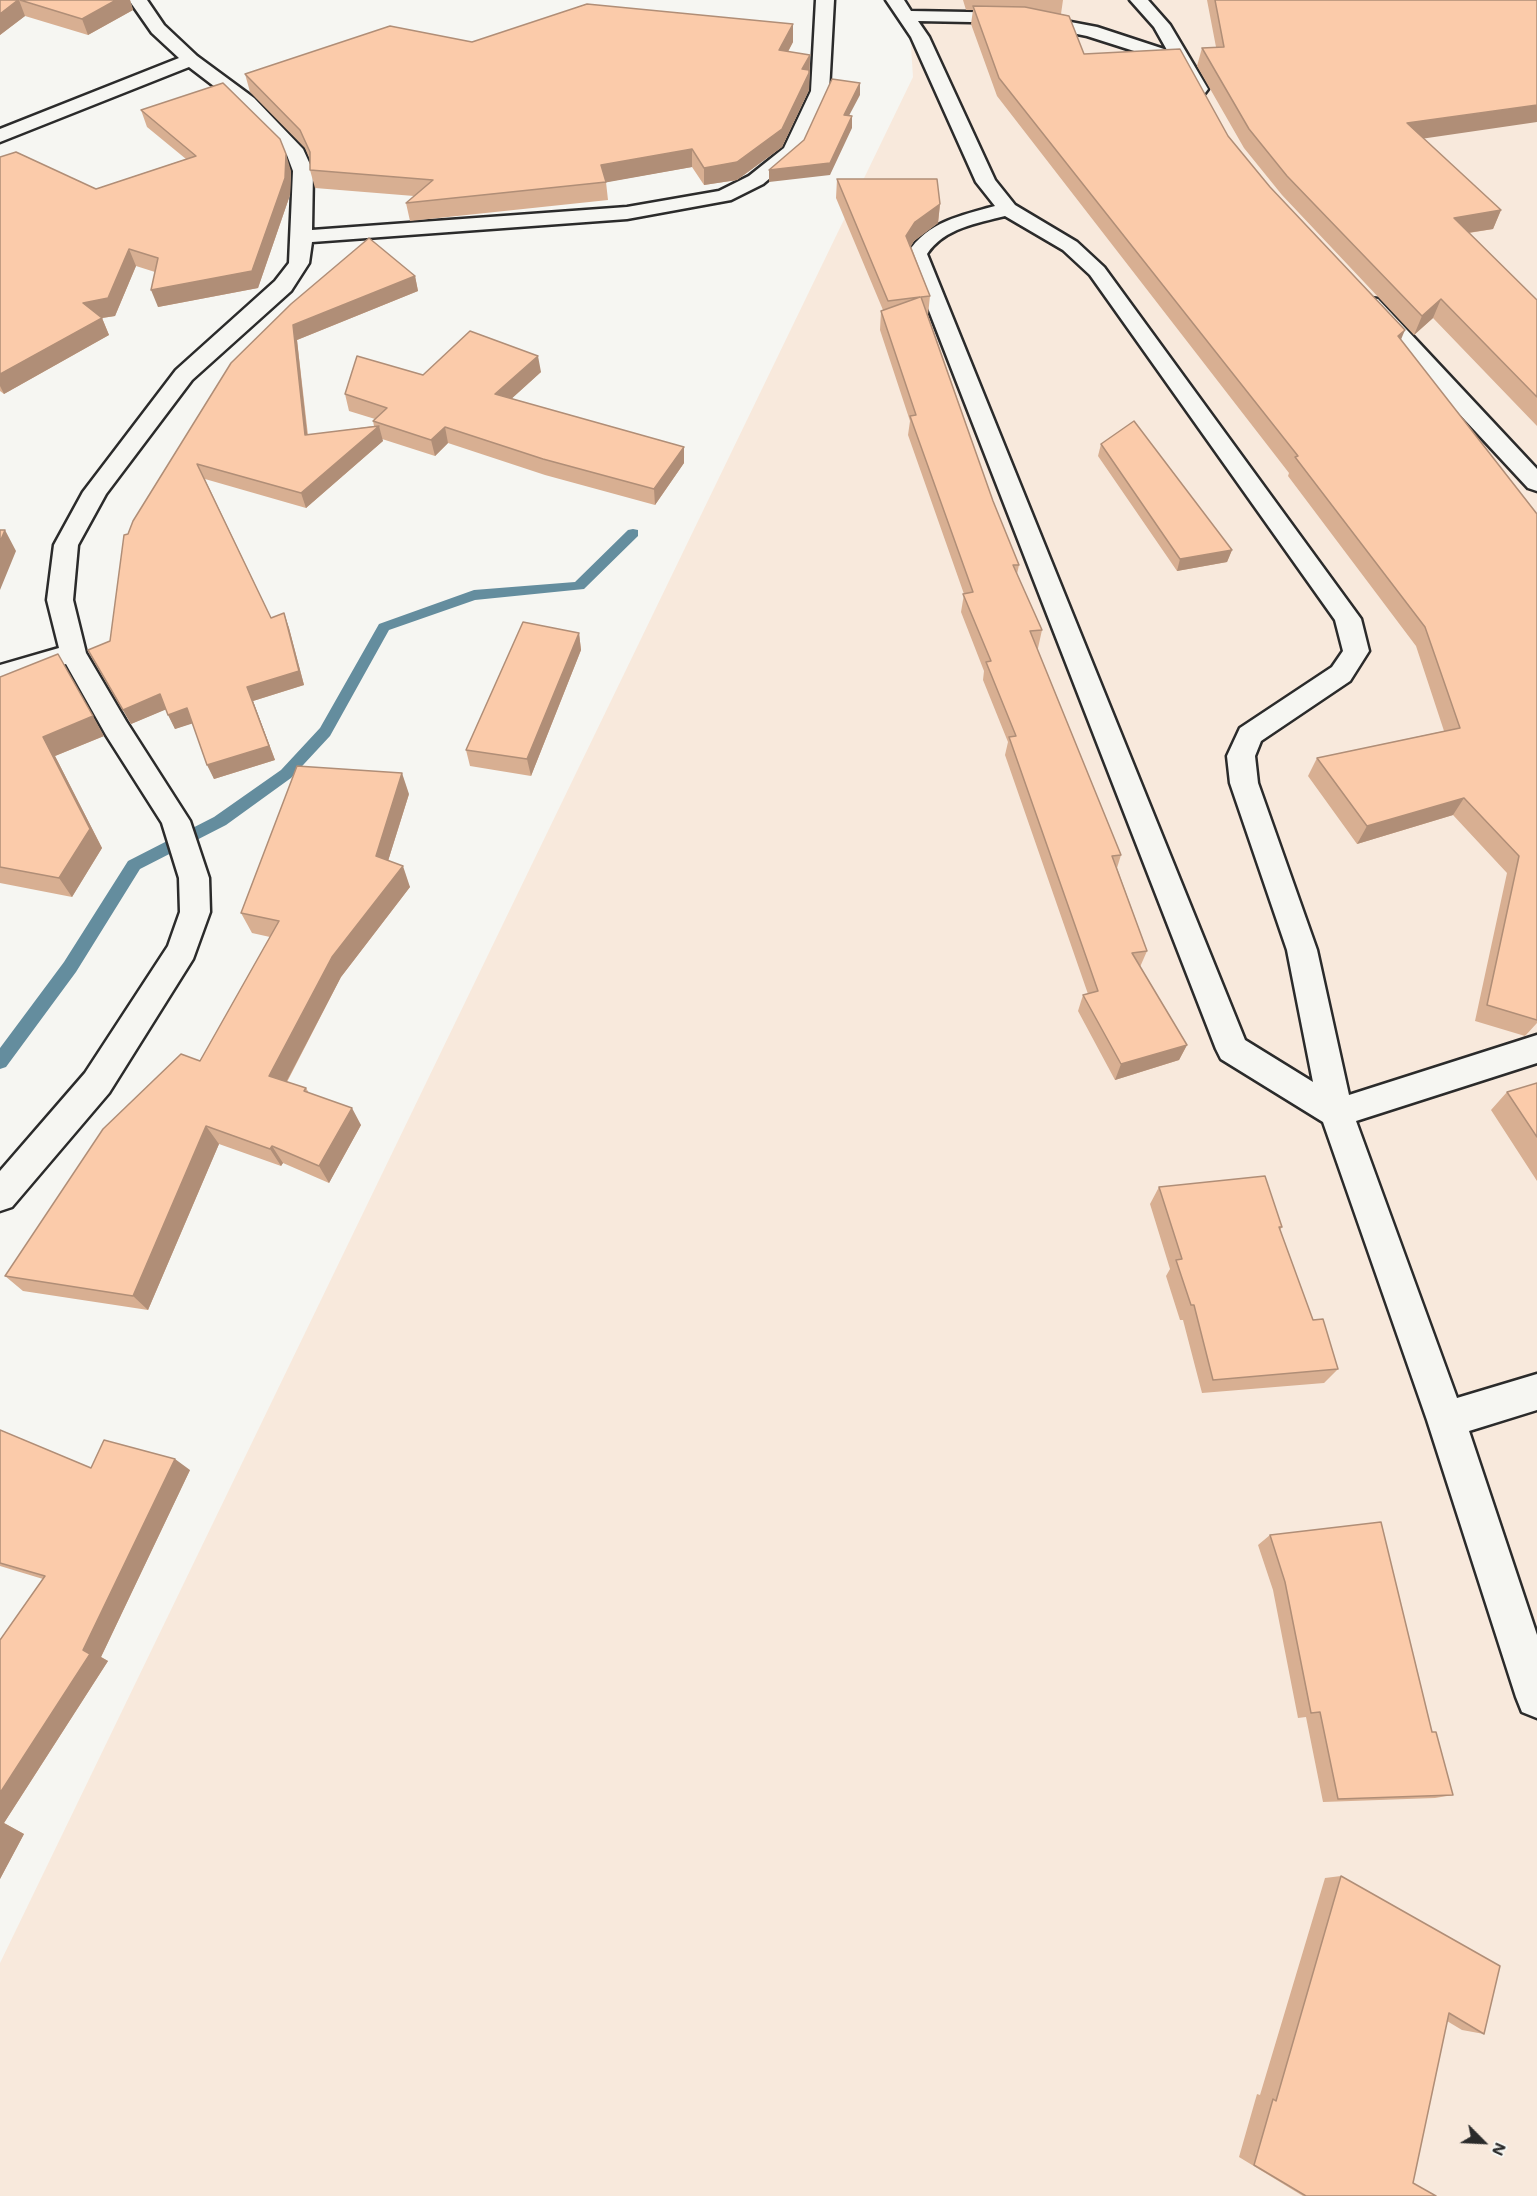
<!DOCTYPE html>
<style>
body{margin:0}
#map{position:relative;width:1537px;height:2196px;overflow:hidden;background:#f6f6f2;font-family:Mali,sans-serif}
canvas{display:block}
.north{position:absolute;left:1453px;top:2112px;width:60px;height:60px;-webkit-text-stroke:4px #f6f6f2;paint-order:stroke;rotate:114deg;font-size:16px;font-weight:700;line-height:24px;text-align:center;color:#2b2b2b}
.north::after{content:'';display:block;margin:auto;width:21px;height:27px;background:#2b2b2b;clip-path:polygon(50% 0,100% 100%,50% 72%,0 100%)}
</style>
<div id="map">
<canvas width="1537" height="2196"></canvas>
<div class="north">N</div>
</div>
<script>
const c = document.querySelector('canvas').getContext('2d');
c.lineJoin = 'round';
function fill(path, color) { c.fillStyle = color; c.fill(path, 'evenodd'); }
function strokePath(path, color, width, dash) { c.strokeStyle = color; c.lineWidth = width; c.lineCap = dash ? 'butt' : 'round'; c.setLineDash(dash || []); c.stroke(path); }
fill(new Path2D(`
 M908,0H1537V2196H0V1963L913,77Z`), '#f8e9dc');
fill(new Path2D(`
 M633,529L638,530V536L584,589L475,600L389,630L330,736L291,778L226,825L140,869L76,972L6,1067L0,1069V1048L64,962L128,861L214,817L281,770L320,728L379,624L474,590L575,582L628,530Z`), '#648d9e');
const street = new Path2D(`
 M129,0H147L164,25L197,56L254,98L303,149L313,171L312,230L627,207L719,191L749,176L784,148L811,91L816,0H834L829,91L802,151L763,184L731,200L627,219L312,242L309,263L291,291L192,380L106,494L78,545L73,600L86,653L126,721L190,821L209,878L210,912L193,959L109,1093L12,1207L0,1211V1171L85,1073L168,946L180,912L179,878L162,823L106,735L66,664L0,683V665L59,648L47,600L54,545L83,492L176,370L275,281L289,263L293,171L287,155L240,106L189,67L0,142V129L179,58L152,33Z
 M886,0H904L911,11L1023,13L1097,27L1167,50L1154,27L1130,0H1148L1170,25L1208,89L1205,93H1193L1175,64L1087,36L1023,23L918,21L929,37L995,180L1015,205L1077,242L1104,267L1361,619L1369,651L1350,681L1261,741L1255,756L1258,783L1317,950L1349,1095L1537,1035V1063L1356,1121L1457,1398L1537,1374V1410L1469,1431L1537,1635V1718L1522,1712L1516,1697L1427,1420L1323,1122L1221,1059L1216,1049L907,254C928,221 960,216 995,206L976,182L911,37ZM1005,216L1063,250L1090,275L1335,620L1343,651L1332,667L1240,728L1227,756L1230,783L1287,950L1313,1082L1245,1040L927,254C944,228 978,223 1005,216Z
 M1370,298L1378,299L1537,469V491L1528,488L1362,309L1359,304L1362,299Z`);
strokePath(street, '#2b2b2b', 5);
fill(street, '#f6f6f2');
fill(new Path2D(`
 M0,0H130L133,10L88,35L25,16L0,35Z
 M963,0H1063L1061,14L1084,54L1228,136L1270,187L1401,340L1537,514V1023L1525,1036L1475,1021L1507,873L1453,815L1357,844L1308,776L1317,758L1444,731L1416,646L1288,476L1289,473L997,96L971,24L973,10H966Z
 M1207,0H1537L1423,139L1501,210L1493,229L1469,233L1537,300V426L1433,318L1414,335L1282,195L1244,148L1197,66L1202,48L1216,47Z
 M472,42H793L788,52L810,55L809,90L782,147L737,180L704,185L692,167L606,182L608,200L410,221L406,203L414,196L315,188L310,170V160L305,148L250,92L245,74Z
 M141,110L291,171L290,195L258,288L158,307L155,272L136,266L115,316L102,318L109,335L4,394L0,391V157L96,189L186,159L147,127Z
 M837,179L940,204L938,223L914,241L911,246L930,296L928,315L993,501L1019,565L1017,574L1042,630L1038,648H1037L1121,855L1117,868L1147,951L1140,967L1187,1045L1179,1060L1115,1080L1078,1011L1083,995L1088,994L1005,755L1008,742L983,680L984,671L961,612L964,594L908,435L910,421L880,330L881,311L883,310L836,198Z
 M415,276L418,291L297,340L308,435L374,426L373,421L375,419L349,411L345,394L423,375L541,372L511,399L684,447V463L655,505L545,475L448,443L435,456L382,439L383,441L306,508L205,479L271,618L284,613L289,628L304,685L253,701L275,760L214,779L192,723L175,729L166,709L131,724L88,650L110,641L128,534L231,363Z
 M1101,444L1232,550L1227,562L1177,571L1098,456Z
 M579,633L581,650L531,776L470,766L466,750Z
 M0,677L104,736L55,756L102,848L72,897L0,883Z
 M409,794L388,861L410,887L341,977L287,1082L306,1088L309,1093L361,1125L329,1183L283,1163L281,1166L219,1144L148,1310L23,1291L5,1276L200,1061L270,937L252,933L241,913Z
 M1537,1083V1181L1491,1110L1507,1092Z
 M1159,1187L1282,1227L1280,1230L1313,1320L1338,1369L1324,1383L1202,1393L1183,1320H1180L1166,1276L1170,1269L1150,1204Z
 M0,1430L91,1468L190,1470L101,1657L108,1661L4,1823L24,1834L0,1879V1640L43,1579L0,1566Z
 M1270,1535L1432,1732L1453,1795L1435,1798L1323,1802L1306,1717L1298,1718L1273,1590L1258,1545Z
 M1341,1876L1484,2034L1462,2030L1447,2021L1413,2183L1436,2196H1303L1239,2157L1257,2094L1260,2095L1325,1878Z`), '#d8af92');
fill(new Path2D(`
 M18,0H19L25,16L0,35V14Z
 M116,0H130L133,10L88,35L82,19Z
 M793,24V42L779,68V50Z
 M810,55L809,90L782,147L737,180L704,185V168L802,69Z
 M860,83V95L843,127L844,115Z
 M1537,105V122L1400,142L1407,123Z
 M852,116V128L830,175L769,182V170Z
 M692,149V167L603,183L601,165Z
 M286,154L291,171L290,195L258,288L158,307L151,290Z
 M940,204L938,223L914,241L905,255L906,236L915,222Z
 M1501,210L1493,229L1447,236L1454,218Z
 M129,249L136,266L115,316L102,318L109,335L4,394L0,386V374L83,303Z
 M415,276L418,291L297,340L309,451L305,435L293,325Z
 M1441,299L1433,318L1414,335L1422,316Z
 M1405,330L1397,349L1398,336Z
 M538,356L541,372L498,411L495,394Z
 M379,426L383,441L306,508L301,493Z
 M445,427L448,443L435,456L431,440Z
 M684,447V463L655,505L654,489Z
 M5,530L16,551L0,590V542Z
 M1232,550L1227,562L1177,571L1180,559Z
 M284,613L289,628L304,685L253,701L275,760L214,779L207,765L247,687Z
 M579,633L581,650L531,776L527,759Z
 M160,694L167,709L131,724L123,710Z
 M187,708L194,723L175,729L168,715Z
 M93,716L104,736L55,756L102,848L72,897L59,878L43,737Z
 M402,773L409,794L383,877L376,856Z
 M1464,798L1453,815L1357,844L1367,826Z
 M403,866L410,887L341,977L280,1094L269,1076L332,957Z
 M1187,1045L1179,1060L1115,1080L1121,1064Z
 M352,1108L361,1125L329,1183L319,1166Z
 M206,1126L219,1144L148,1310L133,1296Z
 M272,1146L283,1163L281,1166L270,1149Z
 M175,1459L190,1470L101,1657L108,1661L4,1823L24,1834L0,1879V1793L83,1650Z`), '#b08e77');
const building = new Path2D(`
 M0,0H18L0,14Z
 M20,0H116L82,19Z
 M1215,0H1537V105L1407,123L1501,210L1454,218L1537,300V397L1441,299L1422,316L1287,176L1249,129L1202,48L1224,47Z
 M587,4L793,24L779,50L810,55L802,69L809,70V73L782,129L737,162L704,168L692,149L601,165L606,182L406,203L433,180L310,170V152L300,130L245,74L390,26L472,42Z
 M973,6L1025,7L1069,16L1084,54L1180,49L1228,136L1270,187L1405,330L1398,336L1537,514V1020L1487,1005L1519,856L1464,798L1367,826L1317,758L1460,728L1425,627L1295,457L1298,456L999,78Z
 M832,79L860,83L844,115L852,116L830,163L769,170L804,140Z
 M223,83L280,139L286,154L285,178L252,271L151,290L158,258L129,249L108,298L83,303L102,318L0,374V157L16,152L96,189L196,156L141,110Z
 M837,179H937L940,204L915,222L906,236L930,296L921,297L993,501L1019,565H1013L1042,630L1030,631L1121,855L1112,856L1147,951L1132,953L1187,1045L1121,1064L1083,995L1098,991L1009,737L1016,736L986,662L991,661L963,594L973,592L910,416L916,415L881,311L920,297L888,301Z
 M369,238L415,276L293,325L305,435L379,426L301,493L197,464L271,618L284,613L299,671L247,687L269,746L207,765L187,708L168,715L160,694L123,710L88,650L110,641L124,535L128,534L133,521L231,363L291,304Z
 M470,331L538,356L495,394L684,447L654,489L543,459L445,427L431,440L373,421L387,408L345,394L357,356L423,375Z
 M1134,421L1232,550L1180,559L1101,444Z
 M0,530H5L0,542Z
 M523,622L579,633L527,759L466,750Z
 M58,654L93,716L43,737L90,829L59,878L0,867V677Z
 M297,766L402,773L376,856L403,866L332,957L269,1076L306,1088L304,1091L352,1108L319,1166L272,1146L270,1149L206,1126L133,1296L5,1276L103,1129L181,1054L200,1061L279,921L241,913Z
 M1537,1083V1137L1507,1092Z
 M1265,1176L1282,1227H1279L1313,1320L1323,1319L1338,1369L1213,1380L1194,1305H1191L1176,1260L1182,1259L1159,1187Z
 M0,1430L91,1468L104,1440L175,1459L83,1650L90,1654L0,1793V1640L45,1576L0,1563Z
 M1381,1522L1432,1732H1436L1453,1795L1338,1799L1320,1712L1311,1713L1285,1582L1270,1535Z
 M1341,1876L1500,1966L1484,2034L1449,2013L1413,2183L1436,2196H1306L1254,2165L1273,2099L1276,2101Z`);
fill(building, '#fbcbaa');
strokePath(building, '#b08e77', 1.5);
</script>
